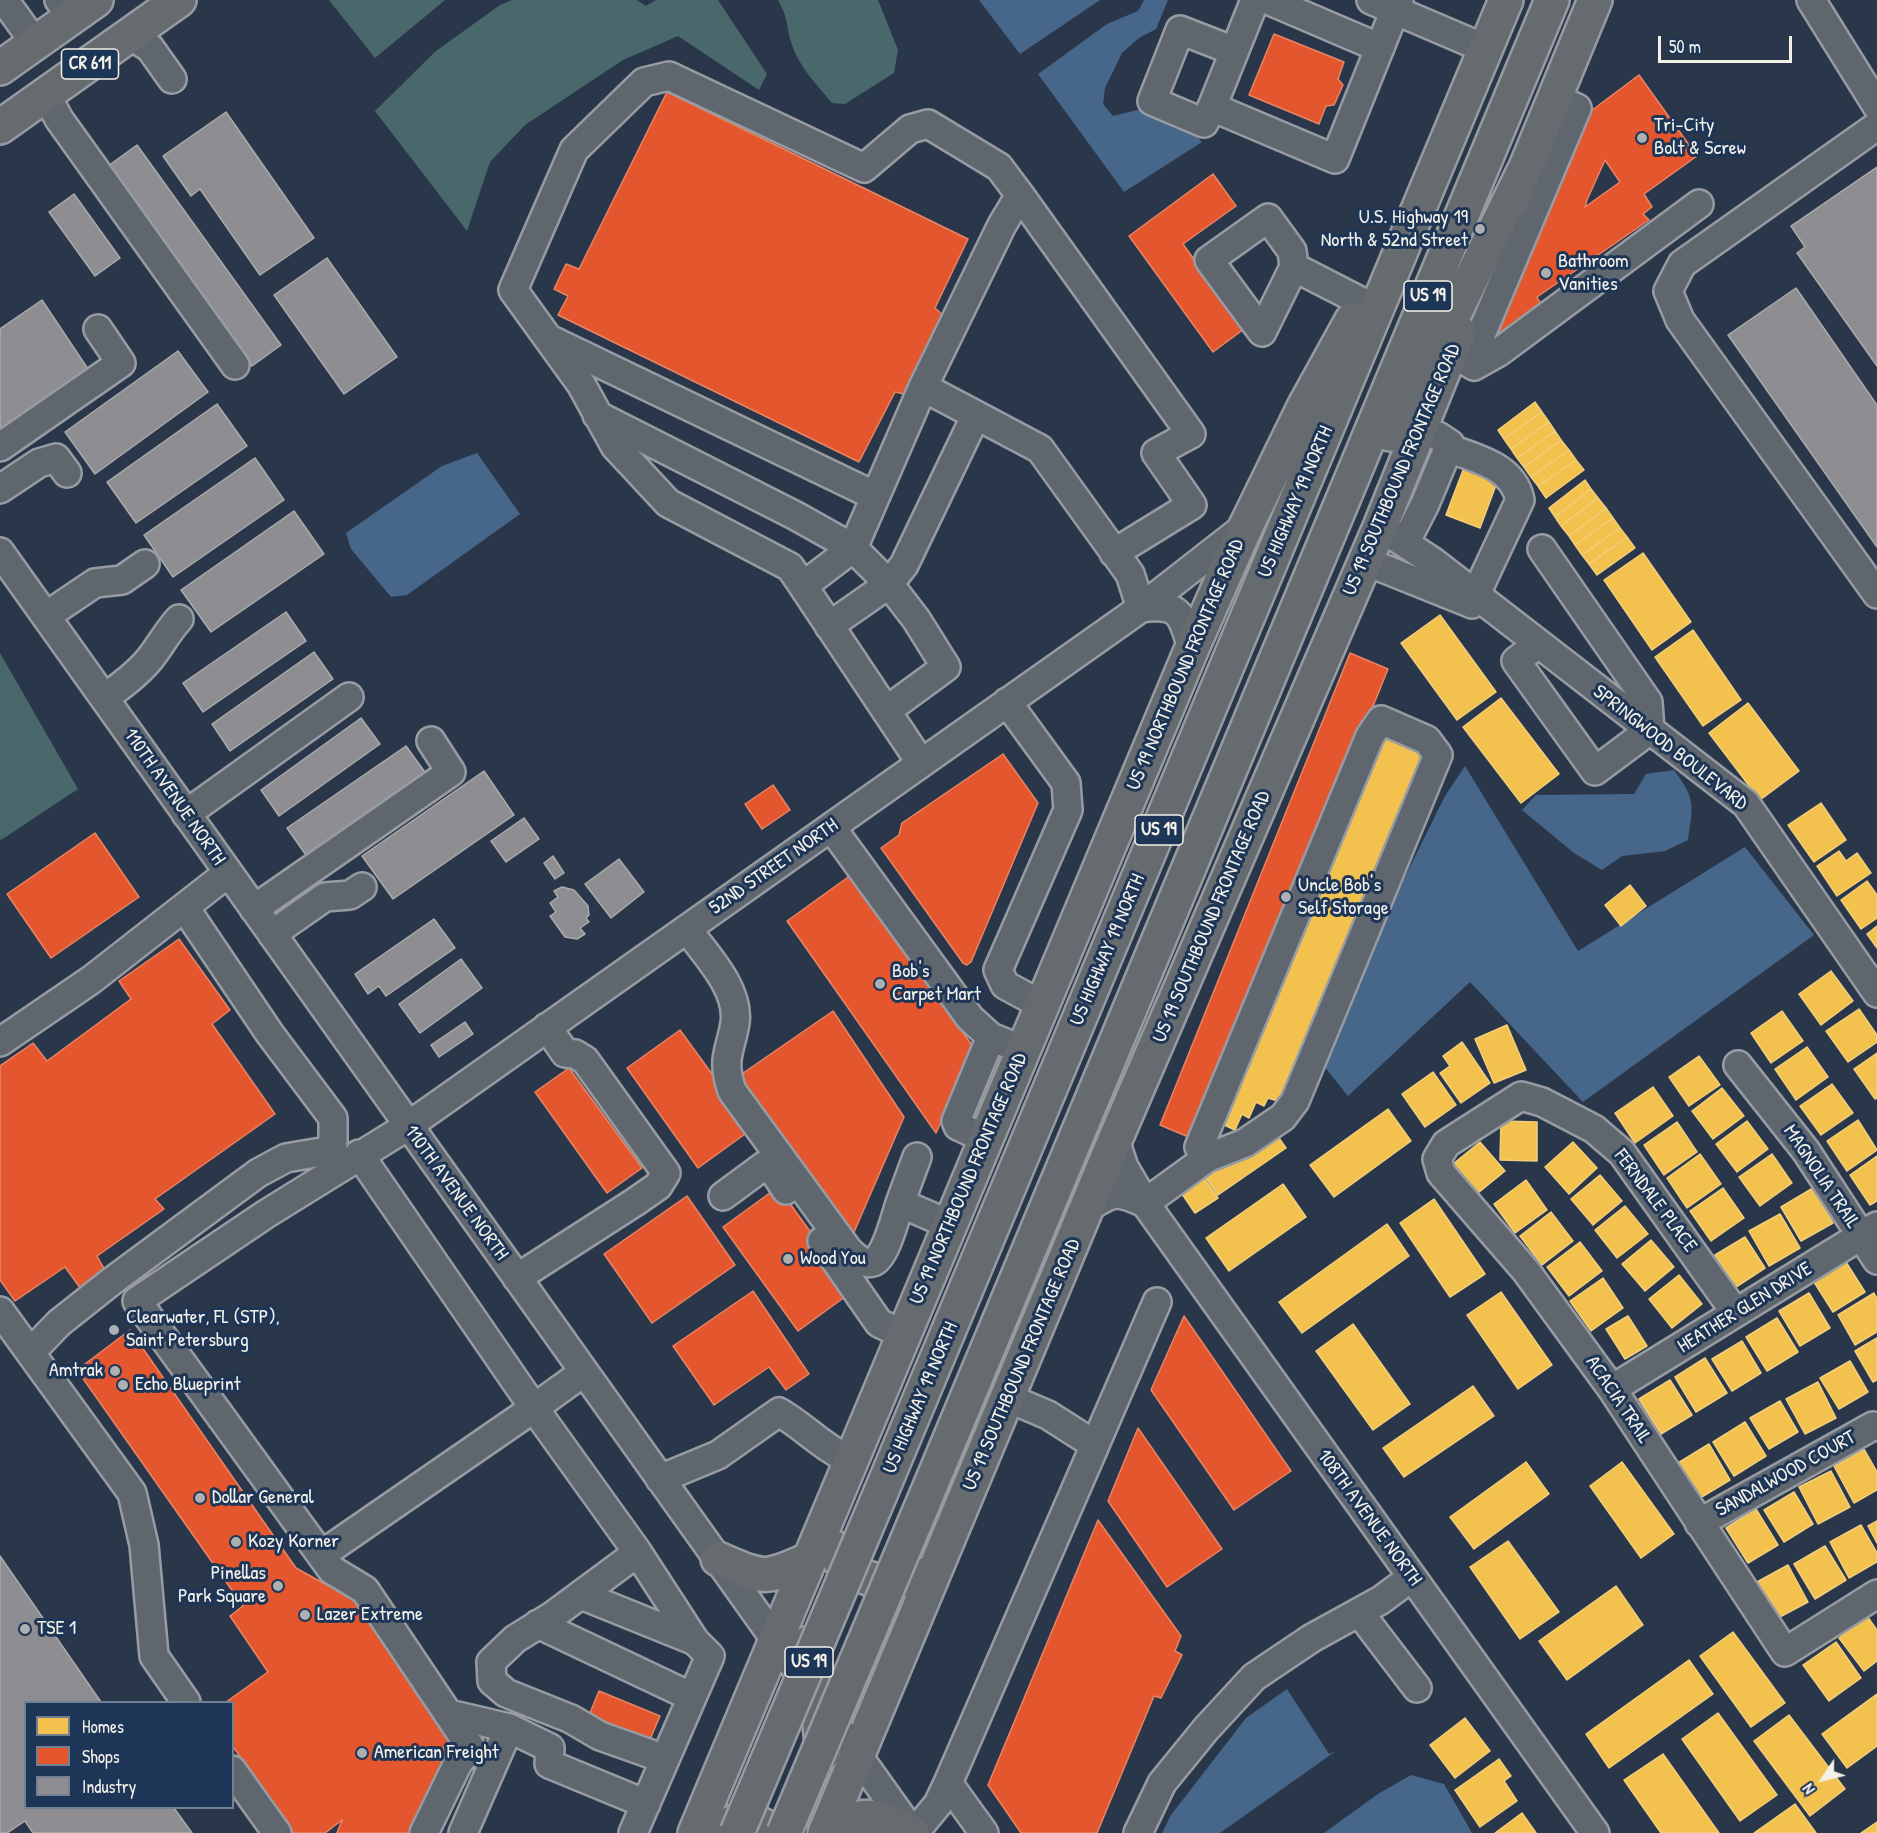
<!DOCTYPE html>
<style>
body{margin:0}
#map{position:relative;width:1877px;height:1833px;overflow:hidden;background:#2a374a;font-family:"Patrick Hand",sans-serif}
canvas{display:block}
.legend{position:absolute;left:24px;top:1701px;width:210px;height:108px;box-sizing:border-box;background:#1d3557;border:2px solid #738091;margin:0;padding:8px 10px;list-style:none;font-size:18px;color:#f4f1e8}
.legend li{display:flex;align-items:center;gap:12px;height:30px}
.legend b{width:30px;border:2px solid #738091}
.north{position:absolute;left:1793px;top:1749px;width:60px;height:60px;-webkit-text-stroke:4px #1d3557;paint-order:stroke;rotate:235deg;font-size:16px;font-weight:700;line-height:24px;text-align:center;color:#f4f1e8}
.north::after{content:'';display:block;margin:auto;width:21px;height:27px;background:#f4f1e8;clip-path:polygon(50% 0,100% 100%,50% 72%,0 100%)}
.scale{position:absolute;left:1658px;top:36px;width:134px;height:27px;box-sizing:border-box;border:3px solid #f4f1e8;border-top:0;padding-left:8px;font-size:18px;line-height:21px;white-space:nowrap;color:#f4f1e8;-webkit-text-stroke:4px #1d3557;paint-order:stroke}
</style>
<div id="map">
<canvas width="1877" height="1833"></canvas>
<ul class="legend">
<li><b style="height:16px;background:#f2c14e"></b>Homes</li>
<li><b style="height:16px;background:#e4572e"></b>Shops</li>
<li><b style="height:16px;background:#8d8d92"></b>Industry</li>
</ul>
<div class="north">N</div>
<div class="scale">50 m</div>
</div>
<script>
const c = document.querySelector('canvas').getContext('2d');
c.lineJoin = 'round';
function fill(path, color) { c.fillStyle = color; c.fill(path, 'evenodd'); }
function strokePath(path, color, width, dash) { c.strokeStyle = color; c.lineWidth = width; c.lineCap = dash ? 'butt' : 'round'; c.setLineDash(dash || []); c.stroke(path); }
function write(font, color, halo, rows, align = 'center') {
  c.font = font + ' "Patrick Hand",sans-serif'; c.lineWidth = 6; c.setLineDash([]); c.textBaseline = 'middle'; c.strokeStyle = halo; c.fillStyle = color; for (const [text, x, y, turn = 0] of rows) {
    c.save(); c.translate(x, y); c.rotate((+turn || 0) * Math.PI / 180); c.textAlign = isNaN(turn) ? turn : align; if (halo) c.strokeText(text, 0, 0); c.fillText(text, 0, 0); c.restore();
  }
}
fill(new Path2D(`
 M329,0H445L375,58Z
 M512,0H637L646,6L656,0H718L767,74L759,90L678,36L623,60L525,125L490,162L467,231L375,111L436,51L500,5Z
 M778,0H878L898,50L894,73L845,104L832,103C818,86 799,67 792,45C786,27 789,19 778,0Z
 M0,653L78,789L1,840L0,839Z`), '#49686c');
fill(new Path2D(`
 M979,0H1100L1020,54Z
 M1144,0H1168L1156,29L1139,38L1122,53L1105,88L1103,104L1113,116L1154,106L1175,129L1192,130L1202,142L1124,192L1038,74L1107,24L1138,11Z
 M477,453L520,514L407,595L391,597L351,549L346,533L442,466Z
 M1465,766L1578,951L1745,847L1814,935L1583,1102L1470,982L1348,1096L1316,1056L1445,796Z
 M1674,770C1696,800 1693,804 1688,840L1665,851L1622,856L1602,870L1574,853L1522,810L1536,795L1634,794L1646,774Z
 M1287,1689L1329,1754L1336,1751L1220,1833H1162L1171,1815L1246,1718Z
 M1411,1775L1444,1784L1472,1833H1324L1378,1794Z`), '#47678a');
const homes = new Path2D(`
 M1535,402L1542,412L1504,439L1498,430Z
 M1542,412L1549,422L1511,449L1504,439Z
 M1549,422L1555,431L1517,458L1511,449Z
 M1555,431L1561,440L1524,467L1517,458Z
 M1561,440L1569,450L1531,477L1524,467Z
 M1569,450L1576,460L1538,486L1531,477Z
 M1576,460L1584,470L1546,498L1538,486Z
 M1465,465L1499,477L1480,528L1446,515Z
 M1585,480L1591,489L1555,517L1549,508Z
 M1591,489L1598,498L1561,526L1555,517Z
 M1598,498L1606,508L1569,536L1561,526Z
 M1606,508L1613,518L1575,545L1569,536Z
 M1613,518L1620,528L1582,555L1575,545Z
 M1620,528L1627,537L1589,564L1582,555Z
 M1627,537L1635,548L1597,575L1589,564Z
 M1643,553L1691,622L1652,650L1604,580Z
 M1440,615L1496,692L1457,720L1401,643Z
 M1693,630L1741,700L1703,726L1655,657Z
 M1501,698L1559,774L1521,803L1463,727Z
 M1748,703L1799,771L1760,800L1709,733Z
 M1386,730L1416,741L1413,750L1424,754L1278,1101L1268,1098L1264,1106L1256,1102L1249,1118L1242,1114L1235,1130L1218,1122Z
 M1821,803L1846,840L1814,862L1788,825Z
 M1839,851L1846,861L1857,853L1871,873L1837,896L1817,866Z
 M1867,881L1877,895V918L1861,929L1841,900Z
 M1630,885L1646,906L1621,926L1605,905Z
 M1877,926V948L1867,934Z
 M1831,971L1853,1001L1821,1025L1799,994Z
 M1859,1009L1877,1035V1042L1848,1062L1826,1031Z
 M1782,1011L1803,1041L1771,1063L1751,1033Z
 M1507,1025L1526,1070L1494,1083L1475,1039Z
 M1462,1042L1490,1083L1461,1103L1440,1073L1450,1066L1443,1056Z
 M1807,1047L1828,1077L1796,1100L1775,1069Z
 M1877,1053V1098L1875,1099L1854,1069Z
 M1699,1056L1720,1085L1689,1106L1669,1077Z
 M1433,1072L1456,1105L1425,1127L1402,1094Z
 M1832,1084L1853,1113L1821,1135L1800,1106Z
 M1653,1087L1673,1116L1635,1143L1615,1113Z
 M1722,1088L1744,1116L1713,1139L1692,1111Z
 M1388,1109L1411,1141L1334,1197L1310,1165Z
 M1858,1120L1877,1150L1847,1171L1827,1141Z
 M1501,1121L1537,1122V1161L1500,1160Z
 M1747,1121L1768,1149L1737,1172L1716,1144Z
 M1677,1122L1697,1152L1664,1175L1644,1145Z
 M1274,1131L1286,1148L1218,1195L1206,1178Z
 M1480,1142L1505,1171L1478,1193L1453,1164Z
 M1573,1142L1597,1168L1569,1194L1545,1167Z
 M1700,1154L1721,1184L1687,1208L1667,1178Z
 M1772,1154L1792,1183L1760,1206L1739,1177Z
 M1877,1156V1201L1870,1205L1850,1175Z
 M1200,1173L1218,1198L1195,1213L1178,1188Z
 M1600,1175L1622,1201L1593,1225L1571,1199Z
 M1526,1180L1547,1210L1515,1233L1494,1204Z
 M1283,1184L1306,1217L1229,1271L1206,1238Z
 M1723,1188L1744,1218L1711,1241L1690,1211Z
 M1813,1188L1833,1223L1801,1241L1781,1207Z
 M1434,1199L1485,1274L1450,1297L1400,1223Z
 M1625,1206L1648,1234L1617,1258L1595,1230Z
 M1551,1212L1573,1241L1542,1265L1520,1236Z
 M1780,1214L1800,1248L1769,1266L1749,1231Z
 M1387,1224L1409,1256L1302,1333L1279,1302Z
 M1745,1237L1765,1268L1736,1287L1715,1255Z
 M1651,1240L1674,1267L1645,1291L1622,1264Z
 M1580,1242L1602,1271L1569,1296L1547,1267Z
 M1846,1262L1865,1292L1833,1312L1814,1282Z
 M1679,1275L1702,1304L1672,1328L1649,1299Z
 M1603,1278L1623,1308L1591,1331L1570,1301Z
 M1501,1292L1552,1365L1518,1389L1467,1315Z
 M1809,1293L1830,1328L1800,1346L1779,1311Z
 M1874,1293L1877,1299V1332L1855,1345L1838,1315Z
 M1628,1316L1647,1346L1625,1359L1606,1329Z
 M1777,1318L1798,1352L1767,1371L1746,1337Z
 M1353,1324L1410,1404L1373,1430L1316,1351Z
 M1877,1338V1380L1873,1382L1855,1351Z
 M1742,1341L1761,1373L1732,1391L1712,1359Z
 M1705,1358L1727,1393L1696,1412L1675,1377Z
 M1850,1361L1868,1392L1839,1409L1820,1378Z
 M1670,1380L1692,1415L1661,1434L1639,1399Z
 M1818,1382L1836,1418L1805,1434L1786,1399Z
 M1473,1386L1494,1416L1404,1477L1383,1448Z
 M1780,1401L1798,1432L1769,1449L1750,1418Z
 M1745,1422L1766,1456L1734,1476L1713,1442Z
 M1709,1444L1730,1480L1700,1498L1678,1463Z
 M1864,1449L1877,1472V1490L1854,1503L1834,1466Z
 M1526,1462L1549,1494L1474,1549L1450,1517Z
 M1622,1462L1674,1534L1641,1558L1590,1486Z
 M1831,1471L1850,1507L1818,1524L1799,1487Z
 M1794,1492L1813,1524L1784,1542L1764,1510Z
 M1756,1509L1778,1545L1748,1563L1726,1528Z
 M1877,1521V1543L1868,1526Z
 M1861,1525L1877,1553V1562L1849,1578L1830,1542Z
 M1508,1541L1559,1612L1520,1639L1470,1567Z
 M1825,1546L1846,1580L1815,1599L1794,1564Z
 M1788,1565L1808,1602L1776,1619L1757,1582Z
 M1616,1586L1643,1625L1567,1680L1539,1641Z
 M1867,1616L1877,1630V1661L1864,1671L1839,1638Z
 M1733,1632L1785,1703L1751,1727L1700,1656Z
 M1836,1642L1861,1678L1829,1701L1803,1665Z
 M1689,1660L1713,1694L1609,1768L1586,1734Z
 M1877,1694V1746L1847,1768L1822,1734Z
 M1718,1713L1777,1795L1740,1821L1682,1739Z
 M1789,1715L1845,1789L1810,1816L1754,1741Z
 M1465,1718L1490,1751L1455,1778L1430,1745Z
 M1663,1754L1719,1833H1661L1624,1780Z
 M1499,1759L1511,1776L1504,1781L1517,1801L1480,1827L1455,1790Z
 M1795,1804L1816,1833H1754Z
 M1522,1813L1536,1833H1495Z
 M1877,1822V1833H1861Z`);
fill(homes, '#f2c14e');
strokePath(homes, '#f3cf7c', 1.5);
const shops = new Path2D(`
 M1274,34L1344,62L1338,79L1343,85L1334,105L1326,106L1319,124L1249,95Z
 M1639,75L1697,156L1644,194L1652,207L1643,214L1649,220L1537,297L1542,306L1500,333L1498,329L1591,111ZM1605,160L1620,182L1585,207L1587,200Z
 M667,92L968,239L935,308L944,316L904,394L895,392L859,462L558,315L568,296L554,289L566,264L579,269Z
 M1213,174L1236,206L1183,244L1244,329L1213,352L1129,236Z
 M1350,653L1388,669L1198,1141L1160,1125Z
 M1003,754L1038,803L971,962L967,965L963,963L881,848L899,835L902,823Z
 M773,785L790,810L762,829L745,804Z
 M95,833L139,897L51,958L7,894Z
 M851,875L974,1048L936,1133L787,921Z
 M179,939L230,1010L212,1024L275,1114L155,1199L164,1209L97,1256L106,1272L81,1289L65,1267L15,1301L0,1280V1066L33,1043L47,1061L131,999L119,981Z
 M833,1011L904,1117L851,1239L736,1078Z
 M680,1030L752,1129L698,1168L627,1068Z
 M569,1068L642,1168L607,1193L535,1092Z
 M778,1187L853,1291L798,1331L723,1227Z
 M687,1196L735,1265L652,1323L604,1254Z
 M753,1291L809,1374L786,1390L769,1367L714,1405L673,1346Z
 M1184,1316L1291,1471L1234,1510L1151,1390Z
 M130,1330L296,1568L361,1604L456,1739L443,1748L446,1753L412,1833H337L342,1820L325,1833H293L232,1745V1702H226L268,1672L230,1616L243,1606L77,1370Z
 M1138,1428L1222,1549L1167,1587L1108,1501Z
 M1098,1520L1181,1636L1175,1651L1182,1655L1161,1698L1154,1696L1097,1833H1021L988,1785Z
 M599,1691L660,1716L645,1751L585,1725Z`);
fill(shops, '#e4572e');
strokePath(shops, '#e98566', 1.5);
const industry = new Path2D(`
 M226,112L314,238L260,275L200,189L191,196L163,156Z
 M137,145L281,345L252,366L108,166Z
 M1877,167V366L1797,253L1805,247L1791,226Z
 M74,194L120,258L95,276L49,212Z
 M327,258L397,357L344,394L274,295Z
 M1796,288L1877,405V547L1728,335Z
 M42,300L88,369L0,429V329Z
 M178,351L208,392L95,474L65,432Z
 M217,404L247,446L136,523L107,482Z
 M255,458L284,500L173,577L144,535Z
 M294,511L324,554L211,632L181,590Z
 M286,612L306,641L203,712L183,683Z
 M314,652L333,679L230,751L212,724Z
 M361,718L380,744L279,816L261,790Z
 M406,746L427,775L308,858L287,828Z
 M484,771L514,815L393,899L362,856Z
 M524,818L539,839L506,862L491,841Z
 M553,856L564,873L555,879L544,863Z
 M619,859L644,892L611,918L585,884Z
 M562,887L574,890L588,906L589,915L586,918L589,922L580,928L585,934L577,939L565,937L550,916L556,912L550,903L558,897L554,891Z
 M434,919L455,948L386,996L379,986L368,994L355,974Z
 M461,959L482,988L420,1033L399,1004Z
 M465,1022L473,1034L439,1057L431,1045Z
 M0,1556L101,1702H26V1808H174L192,1833H33L25,1821L7,1833H0Z`);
fill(industry, '#8d8d92');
strokePath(industry, '#acabac', 1.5);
const minor = new Path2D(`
 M4,0L35,43
 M59,0L72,17
 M1255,0L1212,107L1335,159L1399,0
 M1268,0L1380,48
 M1371,0L1486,49
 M1811,0L1877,106
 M130,35L150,48L172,79
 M46,95L59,119L235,365
 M1555,98L1577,108L1469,363L1474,366L1499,352L1699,204
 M1212,107L1204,123L1152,101L1180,30L1234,51
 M1877,126L1682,264L1668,291L1680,320L1877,594
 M1020,195L1191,434L1156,453L1192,505L1114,553
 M1294,267L1262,332L1209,260L1268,218L1292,251L1294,267L1362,302
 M549,339L875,496
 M597,415L796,516L853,548L889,584L916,619L946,667L886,711
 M0,447L121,363L98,329
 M1448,448C1477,459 1513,466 1520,500L1475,596
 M0,489L39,463L56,458L67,473
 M1380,527L1432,561L1746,804L1877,993
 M1405,543L1425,504L1450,444L1438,436
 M0,552L913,1833
 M1365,561L1472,604
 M803,586L790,567L668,503L615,446L581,384L513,290L574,150L644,82L669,76L864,168L910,129L928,124L999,167L1020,195L1002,225L923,387
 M1141,608C1179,603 1182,613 1192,648
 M46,616L95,583L122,580L145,564
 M829,626L889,584L904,565L976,415
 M1538,644L1516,661L1595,771L1650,730L1648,702L1542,549
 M104,698C120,687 135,676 148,661C159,648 167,632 179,619
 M1007,702L1066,783L1068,810L998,970L1005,985L1042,1005
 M921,763L803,586L853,548L923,387L1040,449L1130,574L1141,608
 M186,814L349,697
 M831,827L970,1018L991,1037L1023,1050
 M254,909L451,772L431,741
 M687,929C705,954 740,989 735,1023C730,1053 721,1058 732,1091L848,1250C854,1256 863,1265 873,1262C885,1259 896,1215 900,1203
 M272,934L325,897L350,895L362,887
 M0,1042L91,980L228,873
 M1738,1065L1806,1151L1877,1260
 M986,1139L958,1126L956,1121L991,1037
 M1115,1140L1124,1167L1145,1203L1595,1833
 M359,1154L534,1408L584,1372
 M917,1157L900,1203L951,1225
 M723,1196L765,1165L771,1167L786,1190
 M1145,1203L1207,1158L1245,1143L1283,1117L1295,1101L1438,755L1427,740L1381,720L1370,736L1199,1147L1207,1158
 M1087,1208C1114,1191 1116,1190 1145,1203
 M822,1241L879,1323L904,1335
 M517,1278L635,1202L658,1186L666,1173L585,1060L575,1054L565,1053L547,1027
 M0,1311L132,1493L144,1545L154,1656L186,1702
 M1735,1312L1622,1153L1594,1129L1542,1102L1521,1096L1446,1144L1437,1159L1441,1173L1526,1271L1612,1389L1785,1652L1877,1594
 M31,1352L59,1323L112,1281L258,1173L286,1158L333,1150V1118L270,1034L185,908
 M1612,1389L1877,1226
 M1095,1445L1157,1302
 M660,1479L718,1455L779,1412C805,1427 825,1450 852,1460
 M1699,1523L1873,1426
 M637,1553L552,1616L515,1639L491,1662L492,1681L506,1693L571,1719L600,1736L665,1759
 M321,1555L534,1408L636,1550L695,1641L710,1656L633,1833
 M581,1595L695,1641
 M1359,1612L1417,1688
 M538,1624L692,1697
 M449,1714L509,1728L463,1833
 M509,1728L550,1748L549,1764L646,1804
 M232,1770L277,1833
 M424,1833L458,1763L471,1748L365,1590L332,1570L137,1301L266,1214L408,1126L1141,608L1246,526
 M914,1833L938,1804L948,1783
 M984,1833L948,1783L1095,1445L1048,1415L1008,1398
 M1138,1833L1162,1783L1206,1729L1254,1677L1312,1638L1381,1600L1412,1577`);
const major = new Path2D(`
 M0,68L96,0
 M0,127L179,0
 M1512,201L1595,0
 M833,1547C839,1576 893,1592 915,1574
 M718,1559C763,1578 764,1581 810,1559
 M806,1644L817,1696L823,1753
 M716,1830C742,1817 751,1815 774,1833
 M695,1833L1192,648L1246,526
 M825,1833L1115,1140L1380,527L1459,332
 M834,1833C860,1807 884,1818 912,1833`);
const highway = new Path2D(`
 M1390,434L1433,357L1523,173
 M1246,526L1304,407L1352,320
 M881,1492L1506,0
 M921,1508L1552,0`);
strokePath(minor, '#979ca3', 32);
strokePath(major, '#979ca3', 38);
strokePath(highway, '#979ca3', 38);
strokePath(minor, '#60666e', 27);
strokePath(major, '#666b6f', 33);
strokePath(highway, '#666b6f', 33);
const highwayBridge = new Path2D(`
 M737,1833L881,1492
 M784,1833L921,1508`);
strokePath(highwayBridge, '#979ca3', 38, []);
strokePath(highwayBridge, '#666b6f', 33);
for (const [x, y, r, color] of [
 [1642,138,6,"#adb0b1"],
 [1480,229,6,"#adb0b1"],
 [1546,273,6,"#adb0b1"],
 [1286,897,6,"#adb0b1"],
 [880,984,6,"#adb0b1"],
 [788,1259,6,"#adb0b1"],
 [114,1330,6,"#adb0b1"],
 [115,1371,6,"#adb0b1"],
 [123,1385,6,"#adb0b1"],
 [200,1498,6,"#adb0b1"],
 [236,1542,6,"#adb0b1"],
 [278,1586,6,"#adb0b1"],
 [305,1615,6,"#adb0b1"],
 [25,1629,6,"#adb0b1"],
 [362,1753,6,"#adb0b1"]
]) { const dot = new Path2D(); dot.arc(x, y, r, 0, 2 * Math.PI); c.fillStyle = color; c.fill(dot); strokePath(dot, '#1d3557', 2); }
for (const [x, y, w] of [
 [90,64,57],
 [1428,296,48],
 [1159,830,48],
 [809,1662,48]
]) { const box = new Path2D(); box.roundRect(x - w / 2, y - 15, w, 30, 4.5); c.fillStyle = '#1d3557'; c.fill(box); strokePath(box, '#f4f1e8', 1.5); }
write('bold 18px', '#f4f1e8', null, [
 ["CR 611",90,64],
 ["US 19",1428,296],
 ["US 19",1159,830],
 ["US 19",809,1662]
]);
write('20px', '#f4f1e8', '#1d3557', [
 ["Tri-City",1654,126],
 ["Bolt & Screw",1654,149],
 ["U.S. Highway 19",1468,218,"right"],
 ["North & 52nd Street",1468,241,"right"],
 ["Bathroom",1558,262],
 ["Vanities",1558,285],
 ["Uncle Bob's",1298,886],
 ["Self Storage",1298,909],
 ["Bob's",892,972],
 ["Carpet Mart",892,995],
 ["Wood You",800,1259],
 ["Clearwater, FL (STP),",126,1318],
 ["Saint Petersburg",126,1341],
 ["Amtrak",103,1371,"right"],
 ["Echo Blueprint",135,1385],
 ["Dollar General",212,1498],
 ["Kozy Korner",248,1542],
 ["Pinellas",266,1574,"right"],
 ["Park Square",266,1597,"right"],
 ["Lazer Extreme",317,1615],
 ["TSE 1",37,1629],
 ["American Freight",374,1753]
], 'left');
write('20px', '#f4f1e8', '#1d3557', [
 ["US 19 SOUTHBOUND FRONTAGE ROAD",1402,470,-67],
 ["US HIGHWAY 19 NORTH",1296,502,-67],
 ["US 19 NORTHBOUND FRONTAGE ROAD",1186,665,-67],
 ["SPRINGWOOD BOULEVARD",1670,748,38],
 ["110TH AVENUE NORTH",174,797,55],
 ["52ND STREET NORTH",774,867,-35],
 ["US 19 SOUTHBOUND FRONTAGE ROAD",1212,917,-67],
 ["US HIGHWAY 19 NORTH",1108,950,-67],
 ["MAGNOLIA TRAIL",1821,1177,56],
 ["US 19 NORTHBOUND FRONTAGE ROAD",969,1179,-67],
 ["110TH AVENUE NORTH",456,1193,54],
 ["FERNDALE PLACE",1655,1201,53],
 ["HEATHER GLEN DRIVE",1745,1308,-32],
 ["US 19 SOUTHBOUND FRONTAGE ROAD",1022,1365,-67],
 ["US HIGHWAY 19 NORTH",921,1398,-67],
 ["ACACIA TRAIL",1618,1400,56],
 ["SANDALWOOD COURT",1786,1474,-29],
 ["108TH AVENUE NORTH",1369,1518,54]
]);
</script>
